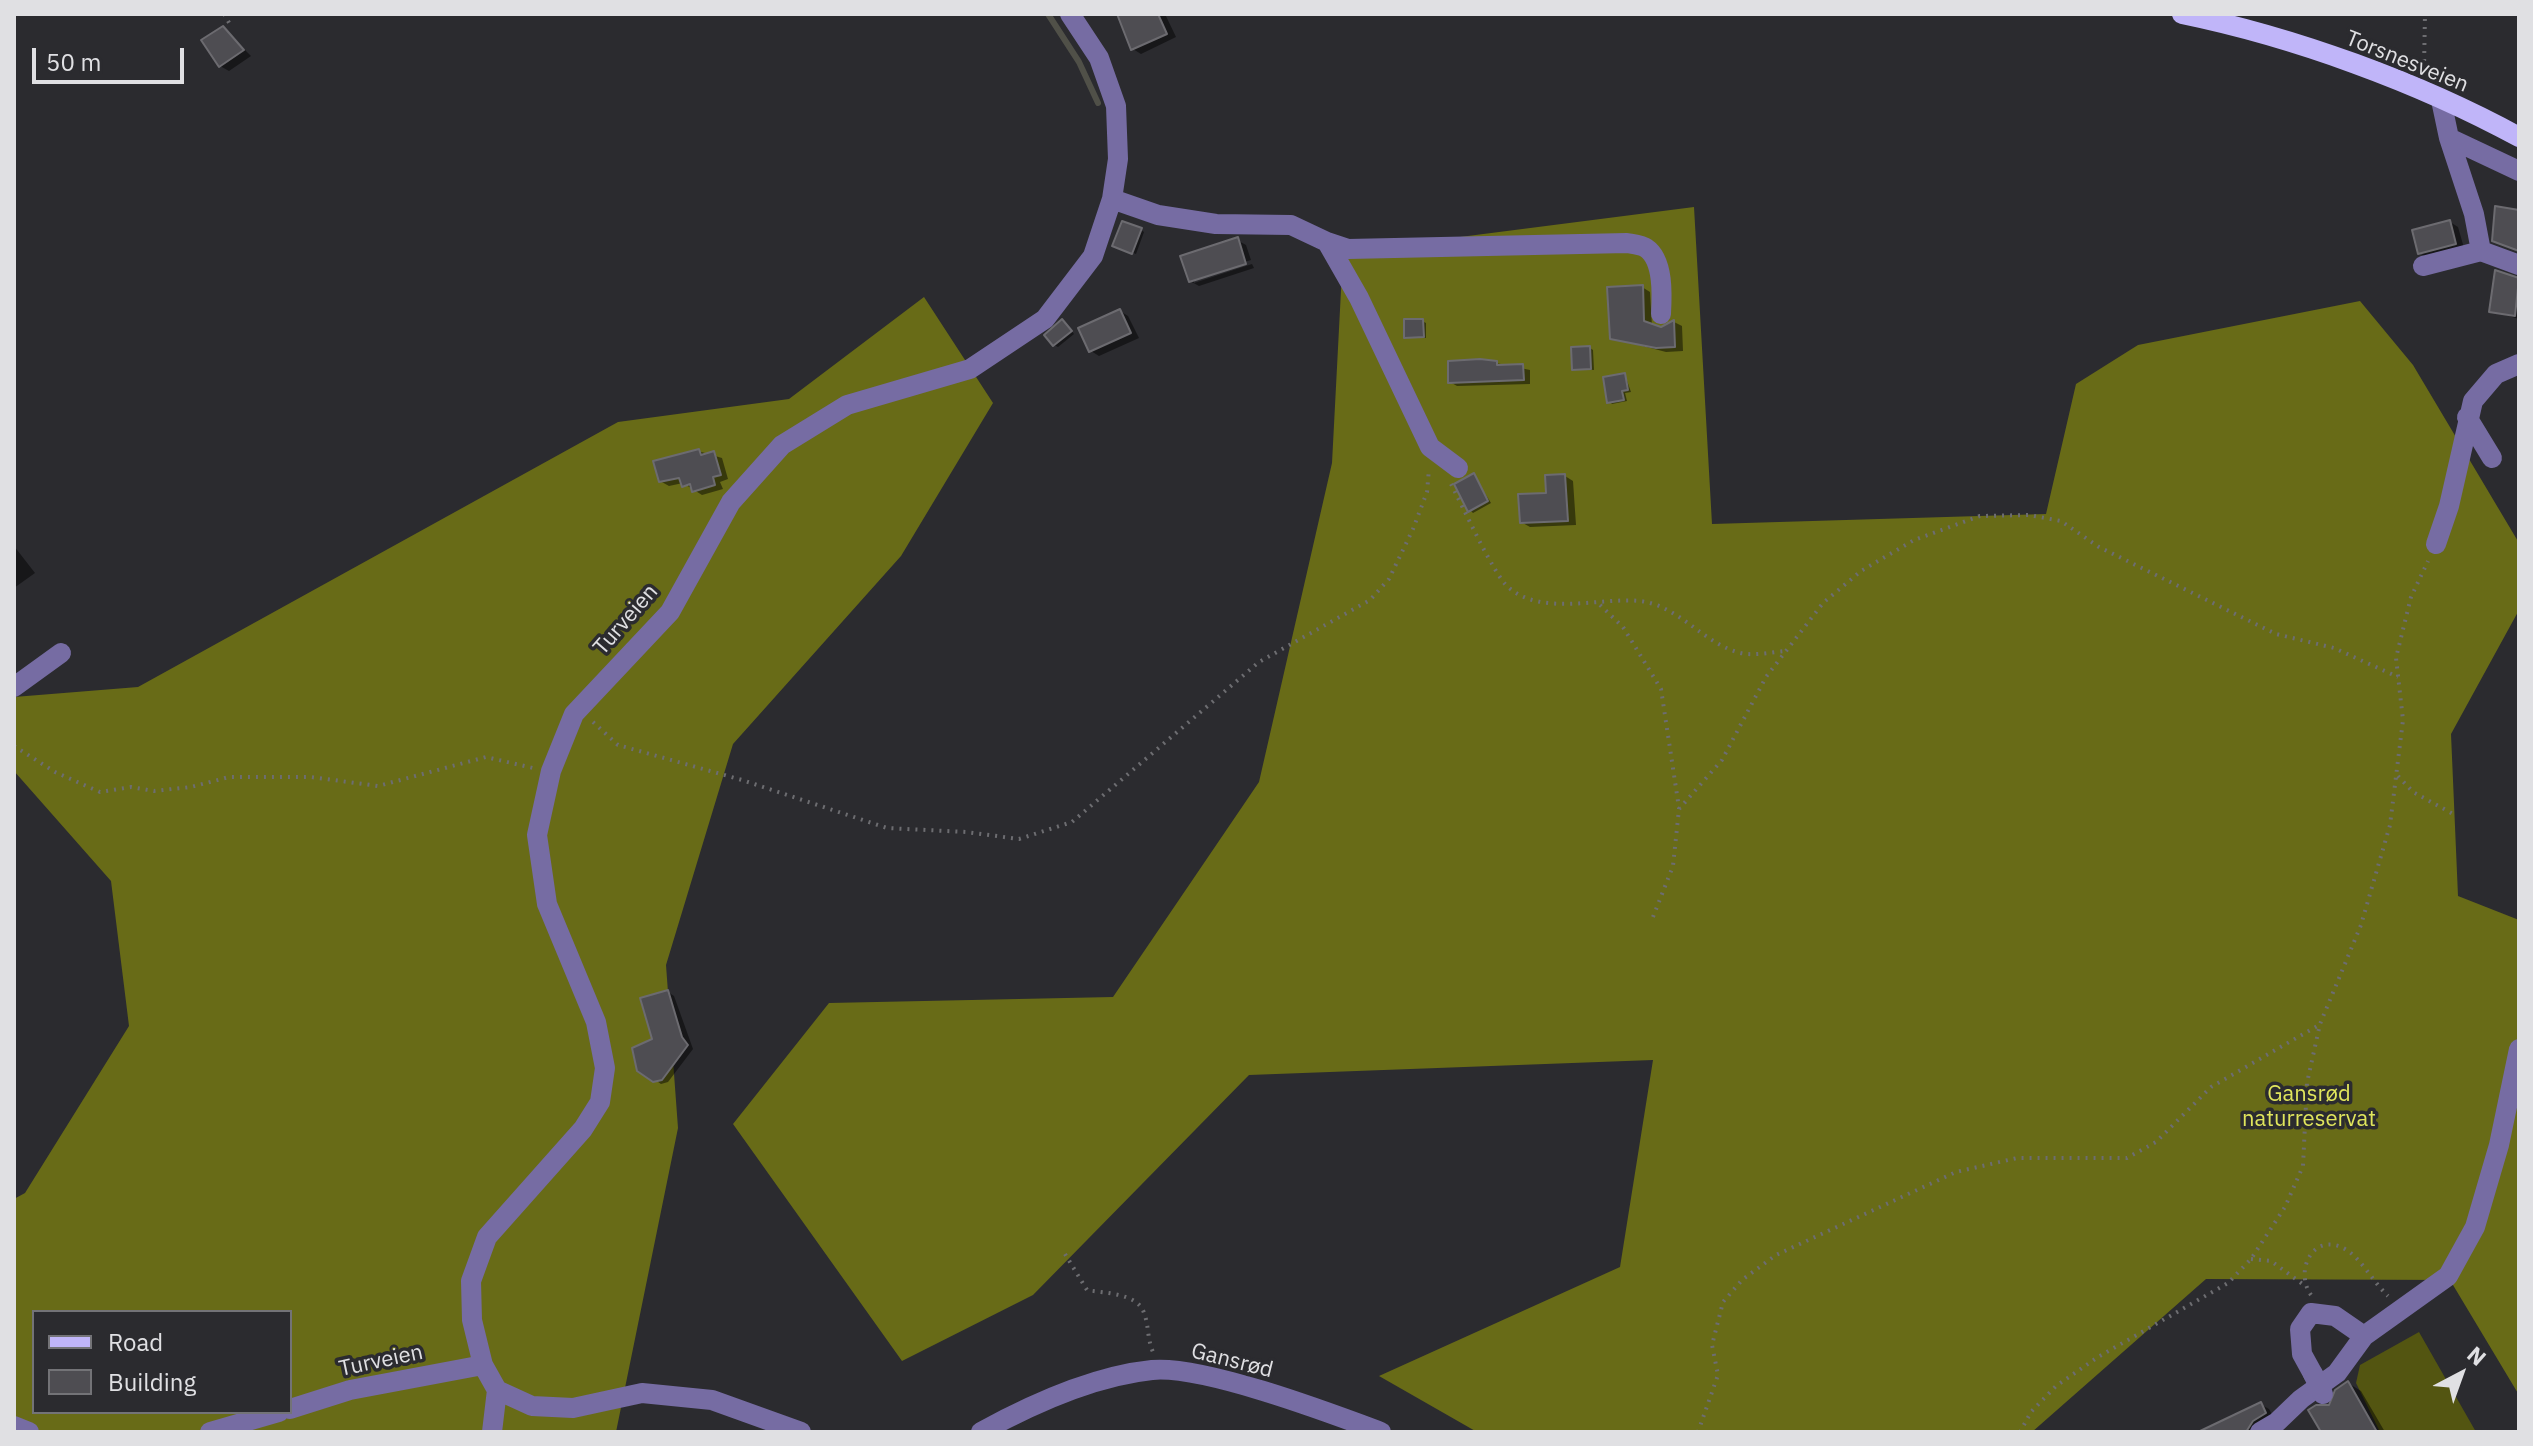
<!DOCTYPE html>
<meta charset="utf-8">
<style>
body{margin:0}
#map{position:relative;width:2533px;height:1446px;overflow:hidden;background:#2b2b2f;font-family:"IBM Plex Sans",sans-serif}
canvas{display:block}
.frame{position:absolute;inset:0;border:16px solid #e0e0e3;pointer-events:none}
.legend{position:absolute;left:32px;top:1310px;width:260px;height:104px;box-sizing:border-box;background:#2b2b2f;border:2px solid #737377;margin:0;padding:10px 14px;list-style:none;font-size:24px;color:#e0e0e3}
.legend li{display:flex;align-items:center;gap:16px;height:40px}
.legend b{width:40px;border:2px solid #737377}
.north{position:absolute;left:2421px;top:1334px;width:80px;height:80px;-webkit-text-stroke:6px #2b2b2f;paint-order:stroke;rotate:41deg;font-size:22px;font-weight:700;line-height:32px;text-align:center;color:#e0e0e3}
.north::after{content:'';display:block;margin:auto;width:28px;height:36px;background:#e0e0e3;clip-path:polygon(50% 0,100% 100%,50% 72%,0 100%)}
.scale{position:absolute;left:32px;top:48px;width:152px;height:36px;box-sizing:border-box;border:4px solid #e0e0e3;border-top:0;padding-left:10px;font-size:24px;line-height:28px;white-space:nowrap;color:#e0e0e3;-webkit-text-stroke:6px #2b2b2f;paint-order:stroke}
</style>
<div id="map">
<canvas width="2533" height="1446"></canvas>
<div class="frame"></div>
<ul class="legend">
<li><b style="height:10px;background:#c0b5f9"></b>Road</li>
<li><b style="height:22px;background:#4e4d52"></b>Building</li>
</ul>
<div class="north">N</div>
<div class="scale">50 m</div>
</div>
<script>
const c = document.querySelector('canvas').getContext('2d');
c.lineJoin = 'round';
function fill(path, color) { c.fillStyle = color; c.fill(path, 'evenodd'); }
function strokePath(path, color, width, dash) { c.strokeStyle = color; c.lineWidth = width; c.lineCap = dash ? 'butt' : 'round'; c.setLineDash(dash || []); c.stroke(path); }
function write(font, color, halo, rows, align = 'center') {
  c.font = font + ' "IBM Plex Sans",sans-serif'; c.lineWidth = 7; c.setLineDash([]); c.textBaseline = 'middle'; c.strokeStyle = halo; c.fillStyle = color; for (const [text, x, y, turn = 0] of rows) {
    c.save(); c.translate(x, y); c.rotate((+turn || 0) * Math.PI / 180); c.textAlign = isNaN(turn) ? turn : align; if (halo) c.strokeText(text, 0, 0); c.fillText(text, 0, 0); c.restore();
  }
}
fill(new Path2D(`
 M2419,1332L2476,1432H2380L2356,1383L2360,1365Z`), '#535511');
fill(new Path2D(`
 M1694,207L1712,524L2046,514L2076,384L2138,345L2360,301L2413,365L2519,543V610L2451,734L2458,896L2519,920V1395L2450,1280L2206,1279L2032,1432H1477L1379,1376L1620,1267L1653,1060L1249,1075L1033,1295L902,1361L733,1124L829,1003L1113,997L1259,782L1332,463L1343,252Z
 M924,297L993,403L901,556L733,744L666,965L678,1128L616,1432H14V1199L25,1193L129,1026L111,881L14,771V697L138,687L618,422L789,399ZM34,1312H290V1412H34Z`), '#686b17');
fill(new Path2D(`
 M1118,14H1165L1176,37L1141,54L1133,49Z
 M223,28L251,56L229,71L220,66Z
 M2450,222L2458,227L2464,248L2428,258L2420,253Z
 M1141,230L1144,232L1136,254L1118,247Z
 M1237,240L1246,245L1251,260L1194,278V283L1252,264L1254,268L1199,286L1190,281Z
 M2497,273L2519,280V319L2491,311Z
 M1642,287L1650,292L1652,326L1661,329L1674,322L1682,326L1683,351L1666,352L1612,338Z
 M1120,311L1128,316L1139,338L1099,356L1091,351Z
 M1422,321L1426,323V338L1406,337Z
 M1065,323L1074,334L1058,347L1054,345Z
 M1590,348L1593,350L1594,370L1574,368Z
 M1496,363L1530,370V384L1457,386L1450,382Z
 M1625,375L1631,392L1625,393L1627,401L1612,404L1609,401Z
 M698,451L722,458L728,479L720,482L723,489L702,495L683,483L669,486L660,481Z
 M1474,476L1491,503L1473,513L1470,510Z
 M1565,476L1573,481L1576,525L1530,527L1521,522Z
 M14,546L35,573L14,588Z
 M668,992L674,996L693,1049L668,1082L661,1084L639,1069L655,1040Z
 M2348,1383L2361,1391L2385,1432H2323L2331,1407Z
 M2260,1404L2269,1409L2274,1418L2258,1432H2222Z`), '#0007');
strokePath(new Path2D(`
 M1048,14L1079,62L1098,103`), '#505048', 6);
const building = new Path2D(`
 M1117,14H1158L1167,34L1131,50Z
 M223,26L244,50L219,67L201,40Z
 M2495,206L2519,210V251L2492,241Z
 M2450,220L2456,244L2418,254L2412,230Z
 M1122,221L1142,228L1132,254L1112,246Z
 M1238,237L1246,264L1189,282L1180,256Z
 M2495,270L2519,278L2515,316L2489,312Z
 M1643,285L1644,321L1661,327L1674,320L1675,347L1656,348L1610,339L1607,287Z
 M1120,309L1131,333L1089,352L1078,328Z
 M1062,319L1072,331L1053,346L1044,335Z
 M1404,319H1423L1424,337L1404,338Z
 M1590,346L1591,369L1572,370L1571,347Z
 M1480,359L1497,361V365L1523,364L1524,380L1448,383V361Z
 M1625,373L1628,390L1622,391L1624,400L1607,403L1603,377Z
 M699,449L701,455L714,451L721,475L713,477L715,485L692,492L690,484L682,487L679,478L659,482L653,461Z
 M1474,473L1488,501L1468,512L1454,484Z
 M1565,474L1568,521L1520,523L1518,494L1546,493L1545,475Z
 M668,990L682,1037L688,1045L662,1080L653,1082L637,1071L632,1048L652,1039L640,998Z
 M2348,1381L2377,1432H2321L2308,1410L2316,1405H2329L2335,1390Z
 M2261,1402L2266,1413L2253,1421L2246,1432H2198Z`);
fill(building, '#4e4d52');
strokePath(building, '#6c6b70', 2);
strokePath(new Path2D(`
 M224,14L231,26
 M2424,69L2425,14
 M1451,484C1462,505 1494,575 1508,587C1542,617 1599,597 1640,601C1679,606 1701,641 1737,652C1751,657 1771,652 1786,651
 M1600,605L1623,627L1661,689L1679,808
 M593,722L618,745L742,780L887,828L966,832L1019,839L1072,822L1259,662L1370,600L1389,579L1413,529L1427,492L1429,469
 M14,746L55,772L100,792L131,787L154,791L191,787L229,777H311L378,786L486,757L533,768
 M2398,776L2413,792L2455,815
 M1653,917L1673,866L1679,809L1722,760L1766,677L1823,603L1861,571L1914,540L1980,516L2029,515L2061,521L2099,547L2276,634L2334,648L2398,677
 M1065,1254L1087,1290C1103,1293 1138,1293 1144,1313C1149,1326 1147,1338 1153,1352
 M2251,1259L2271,1261L2304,1285
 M2311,1295C2294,1271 2313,1231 2345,1249C2361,1258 2373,1282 2388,1296
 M1698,1432L1718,1375L1712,1345L1723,1302L1742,1280L1776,1255L1956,1172L2017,1158H2127L2156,1142L2211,1087L2319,1025
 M2020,1432L2031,1412L2056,1386L2098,1357L2228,1283L2251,1259L2285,1207L2303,1166L2307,1083L2320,1024L2361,925L2390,825L2403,720L2396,658L2411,597L2428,561`), '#6d6d71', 4, [2, 6]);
strokePath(new Path2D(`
 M2441,100L2449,138L2519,171
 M2449,138L2474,214L2481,251L2519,265
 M1112,199L1158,215L1216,224L1291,225L1327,242L1359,298L1430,447L1458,468
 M1327,242L1348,249L1627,243C1632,244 1642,245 1646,248C1664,260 1662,296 1661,314
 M2423,266L2481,251
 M2467,417L2492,458
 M2436,544L2449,506L2473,401L2496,374L2519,364
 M14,687L61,653
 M2313,1374L2302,1354L2300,1329L2311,1313L2335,1316L2364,1336
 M497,1390L532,1406L573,1408L642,1393L712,1400L801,1432
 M290,1409L350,1390L483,1365
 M14,1426L29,1432
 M210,1432L279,1412
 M492,1432L497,1390L483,1365L472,1320L471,1281L487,1237L583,1129L600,1102L605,1068L596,1022L547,904L537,835L551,771L574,714L670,612L731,502L782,445L847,405L970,369L1045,319L1093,256L1112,199L1118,159L1116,106L1099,58L1070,14
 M981,1432C1032,1404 1093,1376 1152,1370C1203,1365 1330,1413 1381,1432
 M2260,1432L2277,1422L2301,1399L2337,1373L2364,1336L2448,1276L2475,1227L2499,1145L2519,1049`), '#766ca3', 20);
strokePath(new Path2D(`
 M2182,14C2294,37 2418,82 2519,137`), '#c0b5f9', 20);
strokePath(new Path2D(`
 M2313,1374L2323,1394`), '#766ca3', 20);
write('22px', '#e0e0e3', '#2b2b2f', [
 ["Torsnesveien",2407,62,22],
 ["Turveien",626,620,-49],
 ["Turveien",381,1361,-12],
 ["Gansrød",1232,1361,14]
]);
write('22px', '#e0e55c', '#2b2b2f', [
 ["Gansrød",2309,1095],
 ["naturreservat",2309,1120]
]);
</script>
